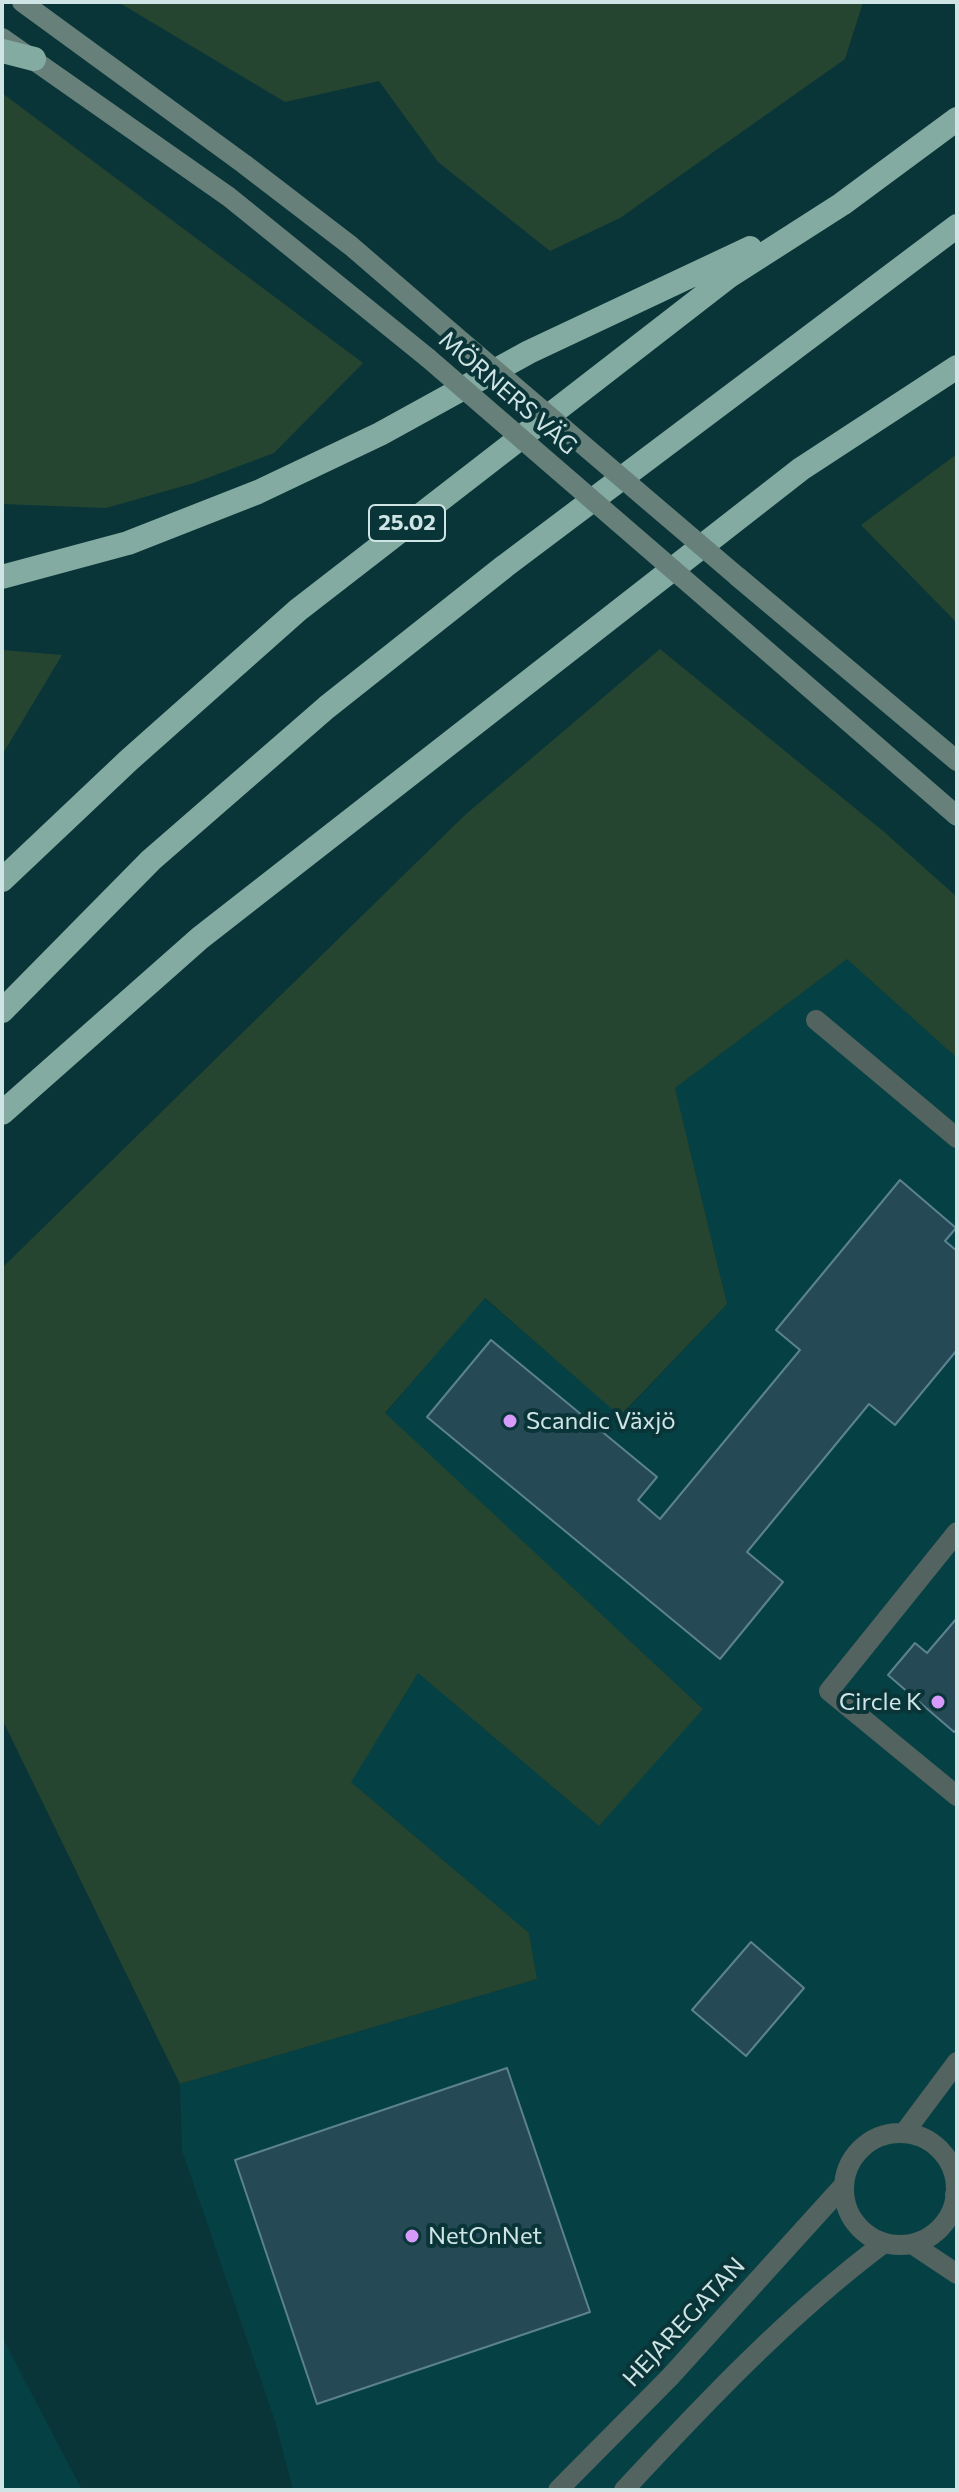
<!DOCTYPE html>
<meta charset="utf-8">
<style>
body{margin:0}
#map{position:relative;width:959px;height:2492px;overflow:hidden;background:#0a3538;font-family:Commissioner,sans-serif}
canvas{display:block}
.frame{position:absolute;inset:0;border:4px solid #cfe4e5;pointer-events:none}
</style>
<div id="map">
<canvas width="959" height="2492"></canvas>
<div class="frame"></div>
</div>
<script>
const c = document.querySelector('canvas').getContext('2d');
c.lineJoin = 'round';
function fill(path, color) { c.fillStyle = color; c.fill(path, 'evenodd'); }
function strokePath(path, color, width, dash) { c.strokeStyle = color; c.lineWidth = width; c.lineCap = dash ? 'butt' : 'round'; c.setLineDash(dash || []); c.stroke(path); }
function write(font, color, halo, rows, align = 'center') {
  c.font = font + ' Commissioner,sans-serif'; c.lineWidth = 8; c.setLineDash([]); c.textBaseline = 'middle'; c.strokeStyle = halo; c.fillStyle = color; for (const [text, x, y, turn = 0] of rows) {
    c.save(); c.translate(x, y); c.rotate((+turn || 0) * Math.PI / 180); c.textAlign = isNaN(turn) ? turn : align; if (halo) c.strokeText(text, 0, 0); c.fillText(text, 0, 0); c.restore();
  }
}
fill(new Path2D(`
 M847,959L957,1058V2490H293L275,2421L182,2150L180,2084L537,1979L529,1933L350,1781L418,1673L599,1826L702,1708L385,1414L484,1298L621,1416L727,1304L675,1088Z
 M2,2337L82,2490H2Z`), '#054144');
fill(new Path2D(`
 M118,2H863L845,59L620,218L550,251L438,162L379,81L285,102Z
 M2,93L363,363L274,453L194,483L106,508L2,504Z
 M957,454V623L861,525Z
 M660,649L883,831L957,897V1058L847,959L675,1088L727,1304L620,1416L485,1298L385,1413L703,1709L599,1826L418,1673L351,1782L529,1933L537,1979L180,2084L2,1719V1268L465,815Z
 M2,650L62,655L2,755Z`), '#254531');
const building = new Path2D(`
 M900,1180L956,1228L945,1241L957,1251V1350L895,1425L869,1404L747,1552L783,1582L720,1659L427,1417L491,1340L657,1477L638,1500L660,1519L800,1350L776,1330Z
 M957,1618V1729L954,1732L888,1675L915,1643L927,1653Z
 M751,1942L804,1988L746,2056L692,2010Z
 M507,2068L590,2312L317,2404L235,2160Z`);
fill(building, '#254955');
strokePath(building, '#5d828f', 2);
strokePath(new Path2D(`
 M816,1020L957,1138
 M957,1532L829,1691L957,1796
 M955,2194L957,2196
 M912,2244L957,2274`), '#53635f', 20);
strokePath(new Path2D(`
 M904,2133L957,2062
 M844 2189a56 56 0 1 1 112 0a56 56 0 1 1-112 0Z
 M558,2490L670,2377L844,2185
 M624,2490C705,2403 788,2315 884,2243`), '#53635f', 20);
strokePath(new Path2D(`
 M22,2L244,164L351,246L453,334
 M2,38L229,197L428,358
 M738,577L957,761
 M714,605L957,816`), '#67807a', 20);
strokePath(new Path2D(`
 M2,51L34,59
 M2,577L128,543L258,492L380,434L529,352L750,248
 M2,880L129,760L298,610L728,277L842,204L957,119
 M2,1011L151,860L327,707L505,566L957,226
 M2,1113L200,938L801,469L957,367`), '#83aba1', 24);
strokePath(new Path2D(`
 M453,334L738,577
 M428,358L714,605`), '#67807a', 20);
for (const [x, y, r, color] of [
 [510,1421,8,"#d69bfa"],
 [938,1702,8,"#d69bfa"],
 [412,2236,8,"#d69bfa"]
]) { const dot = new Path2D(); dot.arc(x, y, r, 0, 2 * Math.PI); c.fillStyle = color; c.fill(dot); strokePath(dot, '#0a3538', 3); }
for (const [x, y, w] of [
 [407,523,76]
]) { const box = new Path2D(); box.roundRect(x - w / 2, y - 18, w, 36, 6); c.fillStyle = '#0a3538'; c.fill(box); strokePath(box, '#cfe4e5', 2); }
write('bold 22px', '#cfe4e5', null, [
 ["25.02",407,523]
]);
write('24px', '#cfe4e5', '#0a3538', [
 ["MÖRNERS VÄG",508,393,41],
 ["HEJAREGATAN",684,2322,-47]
]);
write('24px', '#cfe4e5', '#0a3538', [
 ["Scandic Växjö",526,1421],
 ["Circle K",922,1702,"right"],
 ["NetOnNet",428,2236]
], 'left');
</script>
